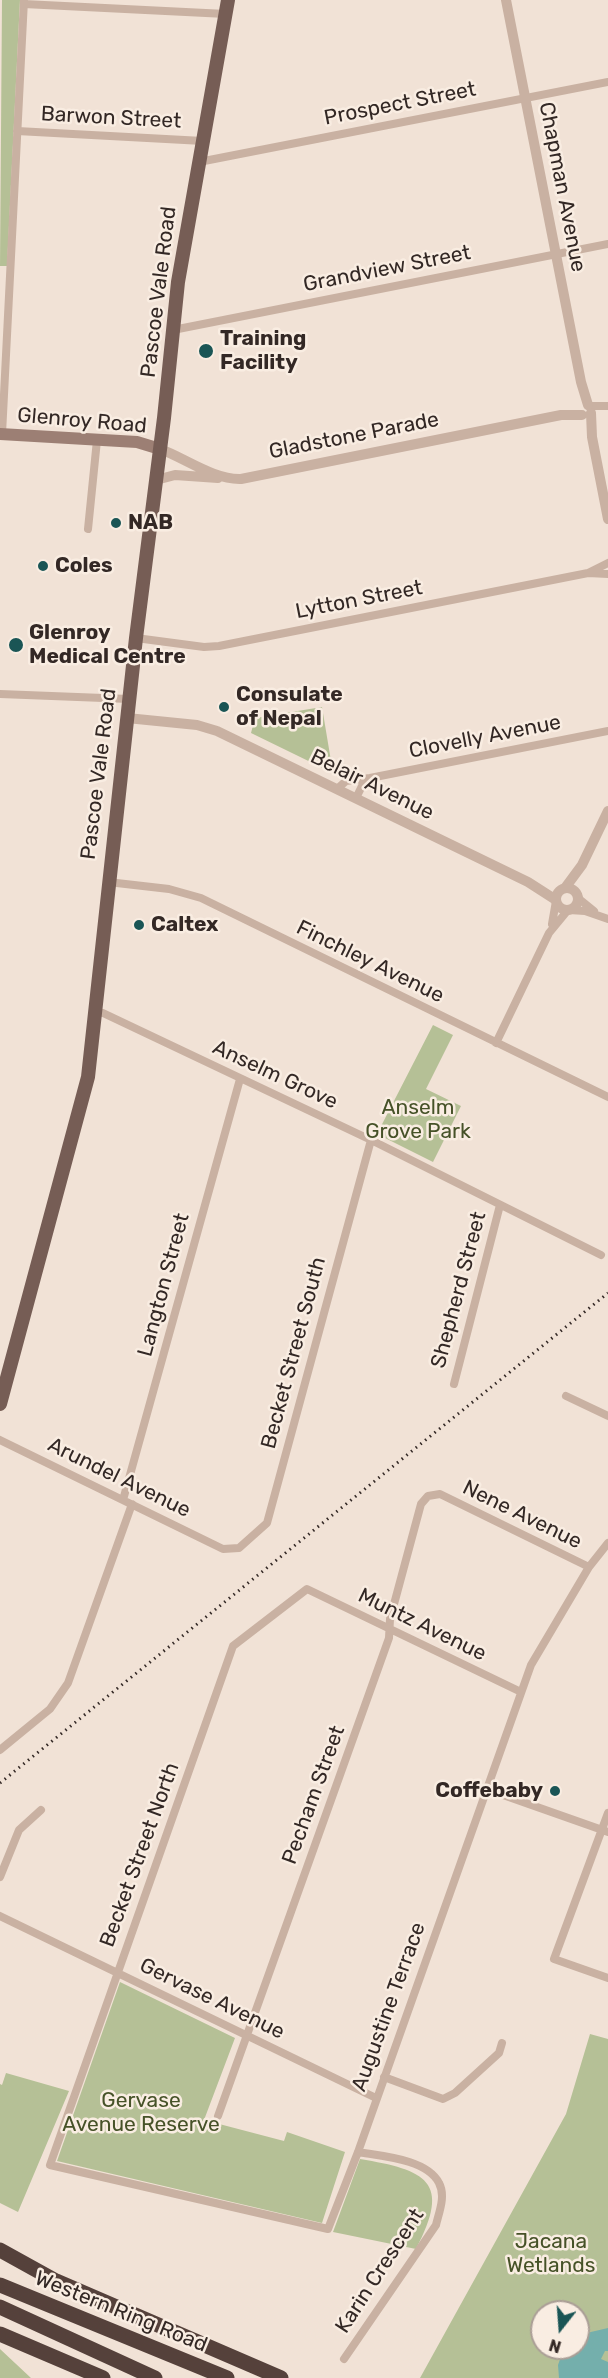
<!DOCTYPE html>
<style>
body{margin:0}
#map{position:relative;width:608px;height:2378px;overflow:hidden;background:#f1e2d6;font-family:Rubik,sans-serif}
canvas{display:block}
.north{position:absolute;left:530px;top:2300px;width:60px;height:60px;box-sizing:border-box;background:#f9ede2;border:2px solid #aa9e96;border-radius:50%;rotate:197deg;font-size:16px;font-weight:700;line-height:24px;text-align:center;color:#332825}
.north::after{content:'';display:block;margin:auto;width:21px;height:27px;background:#1a5555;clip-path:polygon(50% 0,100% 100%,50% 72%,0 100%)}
</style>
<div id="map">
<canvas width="608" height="2378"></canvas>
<div class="north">N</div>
</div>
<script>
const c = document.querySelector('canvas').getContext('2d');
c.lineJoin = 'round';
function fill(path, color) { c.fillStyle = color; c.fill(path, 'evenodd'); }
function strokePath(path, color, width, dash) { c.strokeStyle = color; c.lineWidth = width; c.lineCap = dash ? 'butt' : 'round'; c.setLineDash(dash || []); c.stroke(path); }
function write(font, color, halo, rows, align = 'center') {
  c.font = font + ' Rubik,sans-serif'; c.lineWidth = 5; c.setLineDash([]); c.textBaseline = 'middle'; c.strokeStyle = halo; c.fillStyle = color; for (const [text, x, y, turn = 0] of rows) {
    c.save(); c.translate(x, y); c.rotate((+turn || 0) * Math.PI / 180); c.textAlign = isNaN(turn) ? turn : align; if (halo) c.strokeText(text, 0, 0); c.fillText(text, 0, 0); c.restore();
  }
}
fill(new Path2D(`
 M2,0H20L7,266H0Z
 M322,707L333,773L251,733L255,718Z
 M433,1025L453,1035L426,1089L461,1106L433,1162L377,1134Z
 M120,1982L235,2038L204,2120L284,2141L287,2132L345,2152L322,2223L57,2161Z
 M590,2034L608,2039V2378H420L566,2114ZM542,2312H578V2348H542Z
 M6,2073L69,2091L18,2212L0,2203V2084L2,2085Z
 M360,2159C426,2170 452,2181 416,2249L333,2232Z
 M0,2349L31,2378H0Z`), '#b5c096');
fill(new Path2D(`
 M608,2328V2351H605L601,2359L608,2362V2378H559L558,2365L564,2348H578V2335Z`), '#74afac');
strokePath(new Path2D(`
 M24,4L226,14
 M17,131L203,141
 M199,162L608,82
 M173,330L608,244
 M589,406H608
 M2,434L24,0
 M88,529L97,440
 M588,573L608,563
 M136,638L204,647L219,646L588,573L608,574
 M0,694L129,699
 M337,789L346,781L370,778L608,731
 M356,798L363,784L369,779
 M108,882L169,889L201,898L608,1097
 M578,898L594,911
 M569,910L585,911L608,919
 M552,924L556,901
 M94,1012L103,1013L371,1140L601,1255
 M496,1043L549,933L568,910
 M454,1384L500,1205
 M566,1396L608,1416
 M0,1440L223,1549L239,1548L267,1523L371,1140
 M123,1500L240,1079
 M521,1692L307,1589L233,1646L50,2165L328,2229L358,2152L531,1665L589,1567L608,1543
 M0,1750L50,1709L68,1683L132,1504
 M486,1789L608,1832
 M608,1813L554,1959L608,1978
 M0,1877L19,1830L41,1810
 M0,1916L376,2098
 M384,2077L443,2099L455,2093L499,2053L502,2043
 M218,2116L389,1638L390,1619L421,1504L428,1496L440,1494L589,1567
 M344,2359L436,2225C439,2212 446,2196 439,2183C427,2159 381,2156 358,2152`), '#c9b1a2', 8);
strokePath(new Path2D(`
 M506,0L581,382L588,405
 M591,413L592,437L608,519
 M160,449C185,458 214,480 241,479L561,415H582
 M156,480L175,475L218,478
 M127,718L197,725L217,731L528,882L556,900
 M565,888L582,865L608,811
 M556 899a11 11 0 1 1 22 0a11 11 0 1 1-22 0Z`), '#c9b1a2', 10);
strokePath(new Path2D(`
 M0,434L137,442L160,449`), '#9c7f74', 12);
strokePath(new Path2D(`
 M0,1404L88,1077L136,638L164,418L178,282L228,0`), '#765d55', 14);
strokePath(new Path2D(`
 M0,2250L56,2281L281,2378
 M0,2285L227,2378
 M0,2307L155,2378
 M0,2334L103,2378`), '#55413b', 15);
strokePath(new Path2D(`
 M0,1783L608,1293`), '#332825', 3, [1.5, 4.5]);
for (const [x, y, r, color] of [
 [206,351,8,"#1a5555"],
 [116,523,6,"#1a5555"],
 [43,566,6,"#1a5555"],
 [16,645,8,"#1a5555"],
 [224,707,6,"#1a5555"],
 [139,925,6,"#1a5555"],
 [555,1791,6,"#1a5555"]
]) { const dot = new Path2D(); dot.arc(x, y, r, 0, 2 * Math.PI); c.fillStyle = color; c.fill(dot); strokePath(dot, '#f9ede2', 2); }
write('21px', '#332825', '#f9ede2', [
 ["Prospect Street",400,104,-11],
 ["Barwon Street",111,118,3],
 ["Chapman Avenue",562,187,79],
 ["Grandview Street",387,269,-11],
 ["Pascoe Vale Road",159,292,-83],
 ["Glenroy Road",82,421,5],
 ["Gladstone Parade",354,436,-11],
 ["Lytton Street",359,600,-11],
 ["Clovelly Avenue",485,737,-11],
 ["Pascoe Vale Road",99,774,-83],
 ["Belair Avenue",372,785,26],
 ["Finchley Avenue",370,962,26],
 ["Anselm Grove",275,1075,25],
 ["Langton Street",164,1285,-75],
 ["Shepherd Street",459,1290,-75],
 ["Becket Street South",294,1353,-75],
 ["Arundel Avenue",119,1478,26],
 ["Nene Avenue",522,1515,26],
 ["Muntz Avenue",422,1625,26],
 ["Pecham Street",314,1795,-70],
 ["Becket Street North",140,1855,-70],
 ["Gervase Avenue",212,1999,26],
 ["Augustine Terrace",389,2007,-70],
 ["Karin Crescent",380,2271,-57],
 ["Western Ring Road",121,2312,22]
]);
write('bold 21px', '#332825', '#f9ede2', [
 ["Training",220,339],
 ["Facility",220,363],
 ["NAB",128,523],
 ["Coles",55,566],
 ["Glenroy",29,633],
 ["Medical Centre",29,657],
 ["Consulate",236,695],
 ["of Nepal",236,719],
 ["Caltex",151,925],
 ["Coffebaby",543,1791,"right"]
], 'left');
write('21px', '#465228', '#f9ede2', [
 ["Anselm",418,1108],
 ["Grove Park",418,1132],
 ["Gervase",141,2101],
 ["Avenue Reserve",141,2125],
 ["Jacana",551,2242],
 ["Wetlands",551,2266]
]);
</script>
